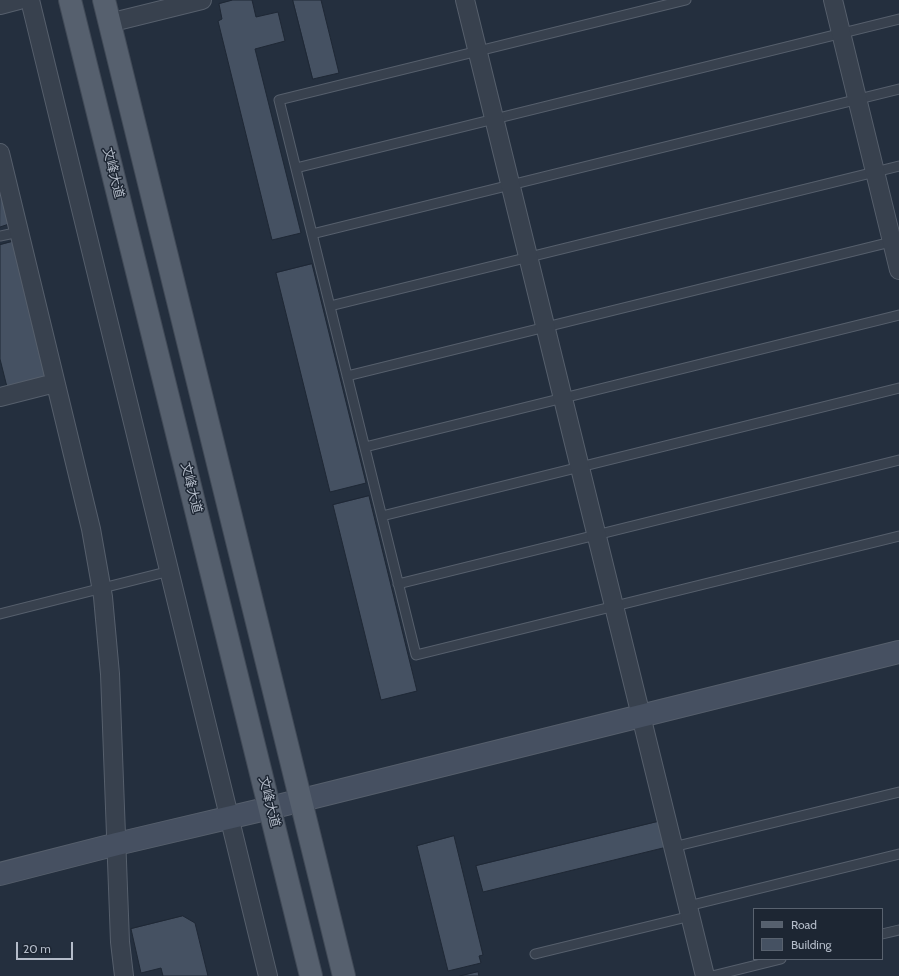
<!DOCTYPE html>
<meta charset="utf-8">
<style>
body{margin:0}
#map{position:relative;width:899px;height:976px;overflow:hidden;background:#242f3e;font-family:Cabin,sans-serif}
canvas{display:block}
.legend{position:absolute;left:753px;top:908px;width:130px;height:52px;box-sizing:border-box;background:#1d2633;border:1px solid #59626f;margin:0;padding:5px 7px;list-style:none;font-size:12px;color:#b4bcc9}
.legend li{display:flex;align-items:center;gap:8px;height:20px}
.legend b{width:20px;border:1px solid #59626f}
.scale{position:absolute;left:16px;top:942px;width:57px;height:18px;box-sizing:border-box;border:2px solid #b4bcc9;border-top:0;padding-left:5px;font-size:12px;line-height:14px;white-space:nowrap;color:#b4bcc9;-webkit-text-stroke:3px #1d2633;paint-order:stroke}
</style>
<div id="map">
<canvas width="899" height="976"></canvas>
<ul class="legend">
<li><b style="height:5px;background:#56606e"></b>Road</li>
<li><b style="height:11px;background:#455162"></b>Building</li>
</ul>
<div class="scale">20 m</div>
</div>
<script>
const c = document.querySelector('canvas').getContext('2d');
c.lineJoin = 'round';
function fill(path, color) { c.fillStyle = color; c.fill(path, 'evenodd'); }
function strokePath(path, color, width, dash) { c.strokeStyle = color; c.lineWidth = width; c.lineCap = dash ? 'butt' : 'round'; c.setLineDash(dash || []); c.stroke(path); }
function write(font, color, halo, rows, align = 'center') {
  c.font = font + ' Cabin,"Noto Sans SC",sans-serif'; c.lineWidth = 3; c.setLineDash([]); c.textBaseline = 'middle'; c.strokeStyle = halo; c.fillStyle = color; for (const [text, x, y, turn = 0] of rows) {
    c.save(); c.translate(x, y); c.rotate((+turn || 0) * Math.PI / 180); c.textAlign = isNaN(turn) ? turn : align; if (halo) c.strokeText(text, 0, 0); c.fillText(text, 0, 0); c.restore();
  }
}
const building = new Path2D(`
 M233,0H252L256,17L278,12L285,41L255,49L301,233L272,240L218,21L222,19L219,4Z
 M293,0H321L339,73L313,79Z
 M0,189L9,224L0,227Z
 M15,241L48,377L7,387L0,359V245Z
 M312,264L366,483L330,492L276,273Z
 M369,496L417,691L381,700L333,505Z
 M661,821L667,847L483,892L476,866Z
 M454,836L483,955L479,956L481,963L448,971L417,846Z
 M183,916L195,923L208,976H163L161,968L141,973L131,929Z
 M478,972L479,976H460Z`);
fill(building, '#455162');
strokePath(building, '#1f2835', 1);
const lane = new Path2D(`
 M686,0L279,100L416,655L899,536
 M296,168L899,19
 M312,234L899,89
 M0,236L19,232
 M330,306L899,166
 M347,376L895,241
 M365,447L899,315
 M382,516L899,388
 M398,584L899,460
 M0,614L170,571
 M673,847L899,792
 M688,906L899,854
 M882,934L899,930
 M535,954L691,916
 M712,976L781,959`);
const street = new Path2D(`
 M30,0L268,976
 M465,0L705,976
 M833,0L899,270
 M0,5L19,0
 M109,23L202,0
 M0,153L91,529L103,597L110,674L120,942L124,976
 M0,397L55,383`);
const secondary = new Path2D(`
 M0,874L117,844L270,808L899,652`);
const primary = new Path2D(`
 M70,0L311,976
 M104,0L344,976`);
strokePath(lane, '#565f6c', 11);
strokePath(street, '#565f6c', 20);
strokePath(secondary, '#565f6c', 24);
strokePath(primary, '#414a57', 24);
strokePath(lane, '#38414e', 9);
strokePath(street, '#38414e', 18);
strokePath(secondary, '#465061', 22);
strokePath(primary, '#56606e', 22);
write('13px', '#b4bcc9', '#1d2633', [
 ["文峰大道",113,173,76],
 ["文峰大道",191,488,76],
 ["文峰大道",269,802,76]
]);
</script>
